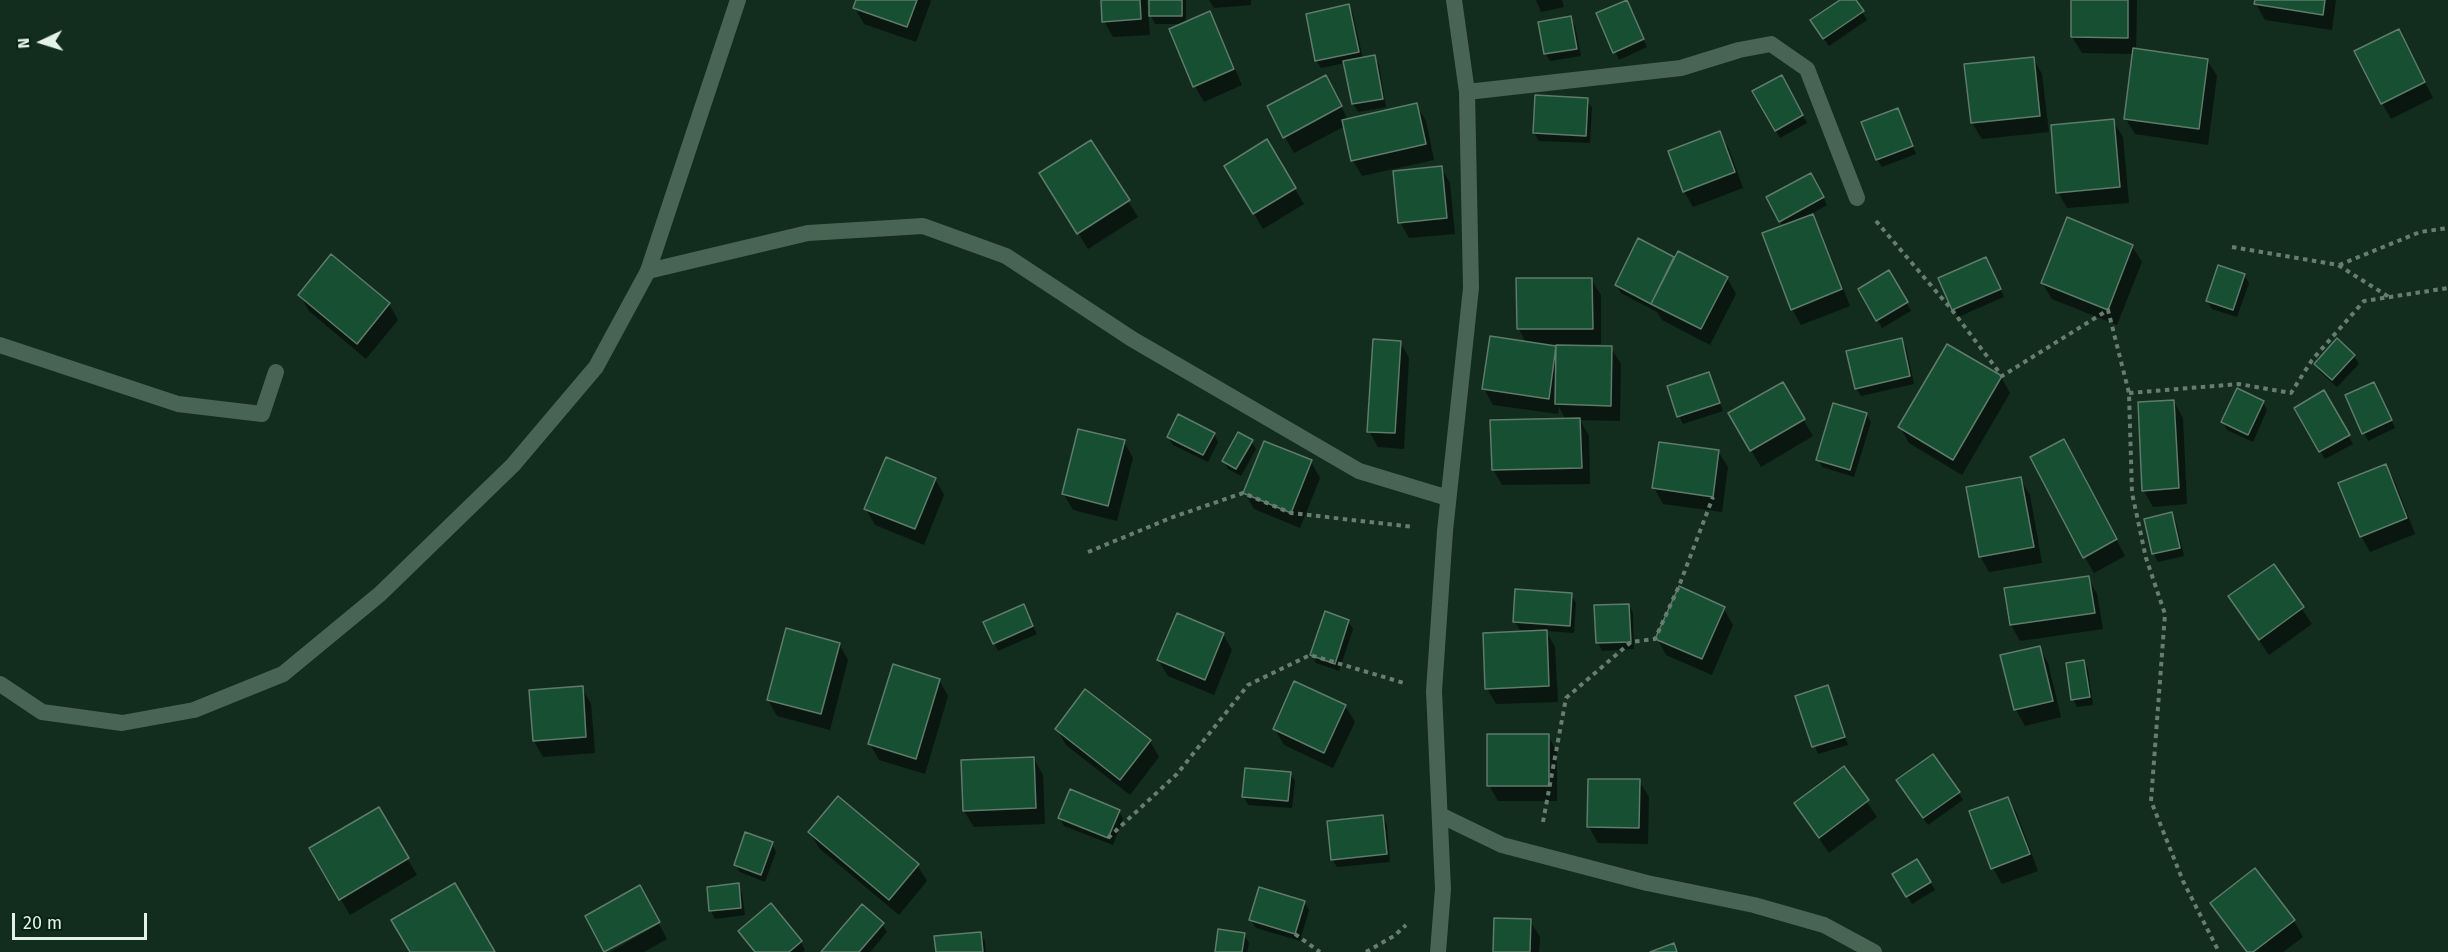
<!DOCTYPE html>
<style>
body{margin:0}
#map{position:relative;width:2448px;height:952px;overflow:hidden;background:#122c1e;font-family:"Fira Sans",sans-serif}
canvas{display:block}
.north{position:absolute;left:12px;top:12px;width:60px;height:60px;-webkit-text-stroke:4px #082315;paint-order:stroke;rotate:266deg;font-size:16px;font-weight:700;line-height:24px;text-align:center;color:#e4f3e9}
.north::after{content:'';display:block;margin:auto;width:21px;height:27px;background:#e4f3e9;clip-path:polygon(50% 0,100% 100%,50% 72%,0 100%)}
.scale{position:absolute;left:12px;top:913px;width:135px;height:27px;box-sizing:border-box;border:3px solid #e4f3e9;border-top:0;padding-left:8px;font-size:18px;line-height:21px;white-space:nowrap;color:#e4f3e9;-webkit-text-stroke:4px #082315;paint-order:stroke}
</style>
<div id="map">
<canvas width="2448" height="952"></canvas>
<div class="north">N</div>
<div class="scale">20 m</div>
</div>
<script>
const c = document.querySelector('canvas').getContext('2d');
c.lineJoin = 'round';
function fill(path, color) { c.fillStyle = color; c.fill(path, 'evenodd'); }
function strokePath(path, color, width, dash) { c.strokeStyle = color; c.lineWidth = width; c.lineCap = dash ? 'butt' : 'round'; c.setLineDash(dash || []); c.stroke(path); }
fill(new Path2D(`
 M858,0H930L931,1L916,42L864,24L855,8Z
 M1102,0H1147L1150,35L1113,37L1104,21Z
 M1151,0H1186V23L1209,13L1218,29L1242,85L1204,102L1195,86L1185,24H1155L1151,16Z
 M1209,0H1251V5L1214,8Z
 M1536,0H1562L1564,7L1541,12Z
 M1843,0H1854L1867,20L1829,46L1817,29Z
 M2072,0H2137L2136,50L2207,60L2217,76L2208,145L2135,134L2125,118L2134,54L2082,53L2072,37Z
 M2256,0H2336L2332,30L2265,20L2256,4Z
 M1348,6L1353,14L1363,59L1375,57L1379,65L1386,107L1358,112L1353,104L1345,63L1321,68L1316,60Z
 M1630,9L1647,47L1619,60L1598,13Z
 M1570,18L1575,26L1581,56L1550,61L1545,53Z
 M2407,47L2433,98L2391,119L2382,103Z
 M2033,58L2042,74L2049,132L1982,139L1972,123L1966,65Z
 M1781,77L1807,123L1780,138L1754,92Z
 M1334,92L1348,120L1416,105L1426,121L1434,160L1362,176L1353,160L1345,126L1294,153L1285,137Z
 M1587,100L1592,108L1590,143L1539,141L1534,133Z
 M1898,110L1916,154L1882,167L1877,159Z
 M2113,121L2123,137L2129,203L2067,208L2058,192Z
 M1720,133L1729,149L1743,188L1693,207L1684,191Z
 M1091,142L1138,217L1088,249L1051,190Z
 M1266,142L1304,204L1263,229L1226,166Z
 M1441,167L1450,183L1455,234L1409,238L1400,222Z
 M1811,175L1827,205L1811,214L1821,232L1850,306L1801,325L1792,309L1783,227L1768,198Z
 M2132,246L2142,262L2117,325L2052,299L2042,283Z
 M1673,258L1727,278L1736,294L1710,345L1662,320L1657,312L1621,293L1616,285Z
 M1990,267L2004,297L1958,317L1940,279Z
 M1889,272L1911,311L1882,328L1860,290Z
 M2244,275L2249,283L2237,317L2212,309L2207,301Z
 M1591,279L1601,295V344L1587,345V347L1611,348L1621,364L1620,421L1580,420L1589,436L1590,484L1502,485L1493,469L1566,420L1559,407L1558,414L1493,405L1484,389L1526,343L1519,329L1518,280Z
 M300,295L389,304L398,320L366,359L309,311Z
 M1901,340L1906,347L1914,384L1861,396L1856,388Z
 M2337,340L2354,356L2359,364L2337,387L2320,372L2316,364Z
 M1400,342L1409,358L1404,449L1378,447L1369,431Z
 M1709,373L1723,411L1683,424L1679,416Z
 M2001,377L2010,393L1962,475L1909,443L1900,427Z
 M1782,384L1813,436L1761,467L1730,414Z
 M2378,391L2395,428L2368,441L2364,433Z
 M2324,392L2353,444L2325,459L2296,409Z
 M2174,402L2183,418L2187,504L2153,507L2144,491Z
 M2263,402L2267,410L2253,442L2227,430L2223,422Z
 M1866,414L1871,422L1854,477L1822,467L1818,459Z
 M1214,434L1218,442L1208,462L1173,445L1168,437Z
 M1124,442L1133,458L1117,521L1073,510L1063,493Z
 M1252,442L1256,449L1241,476L1228,469L1224,461Z
 M1718,451L1728,467L1722,512L1663,504L1654,488Z
 M2073,457L2125,556L2094,573L2085,557Z
 M1311,462L1320,478L1300,528L1254,509L1245,493Z
 M2386,466L2395,482L2415,534L2370,552L2361,536Z
 M935,479L944,495L924,545L875,525L866,509Z
 M2020,479L2030,495L2042,563L1989,572L1980,556Z
 M2172,514L2176,522L2184,556L2158,562L2154,554Z
 M2273,566L2312,624L2269,655L2230,597Z
 M2088,578L2097,594L2103,629L2020,641L2011,625Z
 M1571,595L1576,603L1574,633L1546,631L1555,647L1558,702L1496,704L1487,688L1527,632V630H1520L1515,622Z
 M1629,605L1633,613L1634,649L1602,651L1598,643L1596,607Z
 M1724,609L1733,625L1712,675L1666,655L1657,638Z
 M1027,614L1037,634L998,651L985,623Z
 M1348,621L1353,629L1339,671L1316,663L1311,655Z
 M1223,634L1232,650L1214,695L1168,676L1158,660Z
 M839,644L848,660L830,730L777,716L768,700Z
 M2039,647L2048,663L2061,717L2025,726L2016,710L2002,656Z
 M2084,662L2088,670L2093,705L2077,707L2073,699Z
 M939,680L948,696L925,774L879,760L870,744Z
 M1827,687L1848,745L1818,754L1797,697Z
 M582,688L591,704L595,753L543,757L534,741Z
 M1345,706L1355,722L1333,768L1284,745L1275,729Z
 M1057,729L1150,741L1159,757L1130,795L1066,745Z
 M1548,735L1557,752V801H1498L1489,785Z
 M1034,759L1043,775L1045,824L974,827L964,811Z
 M1844,768L1877,817L1829,853L1796,804Z
 M1290,773L1295,781L1292,808L1248,805L1244,797Z
 M1589,780L1639,781L1649,797L1648,844L1598,843L1589,827Z
 M1902,789L1958,792L1963,800L1928,825Z
 M2008,798L2017,814L2038,871L2002,884L1993,868L1971,812Z
 M378,809L417,875L350,915L311,849Z
 M1119,811L1123,819L1113,845L1064,826L1060,818Z
 M1383,817L1387,825L1390,862L1337,867L1332,859Z
 M810,832L917,865L927,881L899,915L819,848Z
 M772,844L776,852L765,882L740,872L735,864Z
 M1917,861L1935,890L1912,904L1894,874Z
 M738,885L742,893L745,915L715,919L711,911L708,888Z
 M1304,902L1309,910L1300,941L1256,928L1251,920Z
 M2212,903L2294,921L2303,937L2283,952H2246Z
 M1530,921L1540,937L1539,952H1495Z
 M659,924L667,939L644,952H610Z
 M882,924L887,932L870,952H823Z
 M740,932L801,942L805,950L803,952H754Z
 M980,933L985,941L986,952H937Z
 M1244,935L1249,943L1247,952H1217Z`), '#0007');
const building = new Path2D(`
 M856,0H917L907,27L853,8Z
 M1101,0H1140L1141,19L1102,22Z
 M1149,0H1182V16H1149Z
 M1627,0L1644,39L1613,53L1596,13Z
 M1840,0H1856L1864,11L1823,39L1810,20Z
 M2071,0H2128V38L2071,37Z
 M2255,0H2325L2323,15L2254,4Z
 M1349,4L1359,52L1315,61L1306,14Z
 M1210,11L1234,69L1193,87L1169,29Z
 M1571,16L1577,49L1544,54L1538,22Z
 M2399,29L2425,82L2381,104L2354,51Z
 M2133,48L2208,59L2199,129L2124,119Z
 M1375,55L1383,99L1352,104L1343,61Z
 M2034,57L2040,116L1971,123L1964,64Z
 M1326,75L1342,106L1283,138L1267,106Z
 M1782,75L1803,115L1775,131L1752,91Z
 M1535,95L1588,98L1586,136L1533,133Z
 M1417,103L1426,144L1351,161L1342,120Z
 M1898,108L1913,146L1876,160L1861,122Z
 M2114,119L2120,187L2056,193L2051,125Z
 M1720,131L1735,172L1683,192L1668,151Z
 M1267,139L1296,188L1253,214L1224,166Z
 M1091,140L1130,200L1077,234L1039,173Z
 M1442,166L1447,218L1398,223L1393,171Z
 M1811,173L1824,197L1779,222L1766,197Z
 M1813,214L1842,289L1791,310L1762,233Z
 M2067,217L2133,245L2108,310L2041,283Z
 M1638,238L1674,257L1651,304L1615,285Z
 M1678,251L1728,277L1701,329L1651,304Z
 M331,254L390,303L357,344L298,295Z
 M1986,257L2001,289L1952,310L1938,278Z
 M2218,265L2245,274L2233,310L2206,301Z
 M1889,270L1908,302L1876,321L1858,289Z
 M1516,278H1592L1593,329H1517Z
 M1490,336L1556,346L1549,399L1482,389Z
 M1902,338L1910,376L1855,389L1846,351Z
 M2337,338L2355,355L2332,380L2314,364Z
 M1373,339L1401,341L1395,433L1367,432Z
 M1947,344L2002,376L1953,460L1898,427Z
 M1556,345L1612,346L1611,406L1555,404Z
 M1709,372L1720,403L1677,417L1667,386Z
 M1783,382L1805,419L1750,451L1728,413Z
 M2374,382L2392,420L2362,434L2345,395Z
 M2237,388L2264,401L2248,435L2221,422Z
 M2324,390L2350,435L2319,452L2294,408Z
 M2174,400L2179,488L2142,491L2138,402Z
 M1833,403L1867,413L1850,470L1816,460Z
 M1178,414L1215,433L1203,455L1167,437Z
 M1580,418L1582,468L1492,470L1490,420Z
 M1078,429L1125,440L1108,506L1062,494Z
 M1238,432L1253,440L1236,469L1222,461Z
 M2064,439L2117,539L2083,558L2030,457Z
 M1264,441L1312,460L1291,513L1243,493Z
 M1659,442L1719,450L1713,497L1652,488Z
 M886,457L936,478L915,529L864,509Z
 M2386,464L2407,518L2360,537L2338,483Z
 M2021,477L2034,547L1979,557L1966,487Z
 M2172,512L2180,548L2152,554L2144,519Z
 M2274,564L2304,607L2259,640L2228,596Z
 M2089,576L2095,613L2010,625L2004,588Z
 M1679,586L1725,607L1702,659L1655,639Z
 M1515,589L1572,593L1570,626L1513,622Z
 M1024,604L1033,626L993,644L983,622Z
 M1629,604L1631,642L1596,643L1594,605Z
 M1325,611L1349,620L1335,664L1310,655Z
 M1177,613L1224,633L1205,680L1157,660Z
 M786,628L840,643L821,714L767,700Z
 M1547,630L1549,686L1485,689L1483,633Z
 M2040,646L2053,701L2014,710L2000,655Z
 M2084,660L2090,697L2071,700L2066,663Z
 M893,664L940,679L916,759L868,744Z
 M1294,681L1346,705L1324,753L1273,729Z
 M1828,685L1845,737L1812,747L1795,696Z
 M583,686L586,737L533,741L529,690Z
 M1085,689L1151,740L1120,780L1055,729Z
 M1487,734H1549V786H1487Z
 M1933,754L1960,792L1923,818L1896,780Z
 M1034,757L1036,808L963,811L961,760Z
 M1844,766L1869,800L1819,838L1794,803Z
 M1245,768L1291,772L1288,801L1242,797Z
 M1588,779H1640L1639,828L1587,827Z
 M1070,789L1120,810L1108,838L1058,818Z
 M838,796L919,864L889,900L808,832Z
 M2008,797L2030,854L1991,869L1969,811Z
 M379,807L409,858L339,900L309,848Z
 M1383,815L1387,854L1331,860L1327,821Z
 M745,832L773,842L761,875L734,865Z
 M1917,859L1931,882L1906,897L1892,874Z
 M2255,868L2295,920L2253,952H2247L2210,903Z
 M455,883L495,952H410L391,920Z
 M739,883L741,908L709,911L707,887Z
 M640,885L660,922L604,952L585,916Z
 M1259,887L1305,901L1295,934L1249,920Z
 M771,903L802,941L789,952H755L738,931Z
 M862,904L884,923L859,952H821Z
 M1494,918L1531,919L1530,952H1493Z
 M1218,929L1245,933L1242,952H1215Z
 M981,932L983,952H936L934,936Z
 M1674,943L1677,952H1650Z`);
fill(building, '#164f32');
strokePath(building, '#5f7b6a', 1.5);
strokePath(new Path2D(`
 M1876,221L1952,310L2002,376L2108,310L2129,393L2132,493L2146,558L2165,614L2151,801L2183,881L2219,952
 M2232,247L2338,265L2389,297
 M2339,265L2420,232L2448,228
 M2129,393L2239,384L2291,393L2312,360L2364,301L2448,288
 M1088,552L1173,517L1243,493L1291,513L1414,527
 M1543,822L1566,698L1631,642L1655,639L1679,586L1713,497
 M1108,838L1177,774L1248,685L1310,655L1404,683
 M1295,934L1320,952
 M1366,952L1394,936L1406,925`), '#687d71', 4, [4.5, 4.5]);
strokePath(new Path2D(`
 M1467,92L1681,68L1739,50L1771,44L1807,69L1857,198
 M648,271L808,233L923,226L1006,256L1132,339L1359,471L1448,498
 M0,345L178,404L262,414L276,372
 M1440,815L1502,845L1647,883L1754,905L1824,925L1874,952
 M1438,952L1443,889L1434,691L1445,531L1471,288L1467,92L1454,0`), '#486453', 16);
strokePath(new Path2D(`
 M0,684L42,712L122,723L194,710L283,674L380,594L513,465L596,367L648,271L738,0`), '#486453', 16);
</script>
